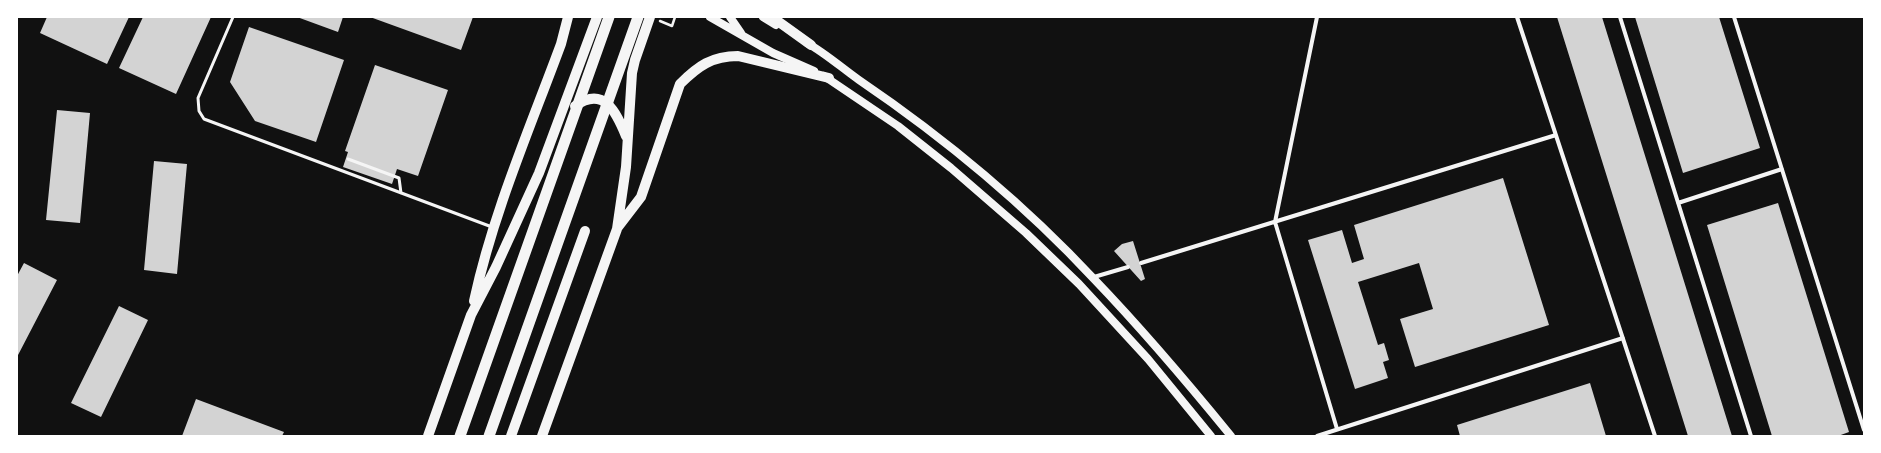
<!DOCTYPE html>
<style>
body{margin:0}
#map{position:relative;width:1881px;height:453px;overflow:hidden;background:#111;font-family:Rubik,sans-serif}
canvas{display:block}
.frame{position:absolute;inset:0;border:18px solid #fff;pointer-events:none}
</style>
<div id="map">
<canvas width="1881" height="453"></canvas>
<div class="frame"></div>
</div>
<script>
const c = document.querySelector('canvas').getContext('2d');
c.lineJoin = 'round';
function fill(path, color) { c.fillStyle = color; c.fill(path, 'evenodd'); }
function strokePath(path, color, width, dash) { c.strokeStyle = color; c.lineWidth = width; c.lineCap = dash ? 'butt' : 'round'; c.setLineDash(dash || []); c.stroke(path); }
fill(new Path2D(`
 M47,17H129L107,64L40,33Z
 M143,17H211L176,94L119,68Z
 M297,17H343L338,32Z
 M370,17H473L461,50Z
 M1557,17H1602L1732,436H1688Z
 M1635,17H1719L1760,148L1683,173Z
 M249,27L344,60L316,142L255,121L230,82Z
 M375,65L448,90L418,176L397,169L392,184L343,167L348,152L345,151Z
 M57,110L90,113L80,223L46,220Z
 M154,161L187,164L177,274L144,270Z
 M1503,178L1549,325L1415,367L1400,319L1433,309L1419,263L1358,282L1378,345L1384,343L1389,360L1383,362L1388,378L1355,389L1308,240L1342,230L1352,263L1364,259L1354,225Z
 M1778,203L1849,432L1838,436H1772L1707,225Z
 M1133,241L1145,279L1141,281L1114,251L1122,244Z
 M24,263L57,280L17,357V276Z
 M119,306L148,320L101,417L71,403Z
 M1590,383L1606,436H1460L1457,425Z
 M196,399L284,432L282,436H182Z`), '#d3d3d3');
strokePath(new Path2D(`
 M660,21L672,26L675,17`), '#f5f5f5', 2.5);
strokePath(new Path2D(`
 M233,17L198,98L199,111L204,119L492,227
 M348,159L399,178L401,193`), '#f5f5f5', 3);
strokePath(new Path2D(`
 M1317,17L1275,222L1337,429
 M1517,17L1655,436
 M1620,17L1751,436
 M1734,17L1864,430
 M1678,203L1782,169
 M1141,263L1556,135
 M1094,277L1128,267
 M1317,436L1623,338`), '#f5f5f5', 4);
strokePath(new Path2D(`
 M710,17L773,53L814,71
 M730,17L741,33
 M763,17L776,25
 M807,43C825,53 842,68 859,80C943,137 1024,204 1094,279C1142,329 1187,382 1231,436
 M824,76L898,126L951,168L1026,233L1079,284L1148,359L1211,436`), '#f5f5f5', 8);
strokePath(new Path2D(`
 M772,17L811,45
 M575,106C604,85 616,112 626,136
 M618,227L641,197L680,84C698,66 712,56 738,56L829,78
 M474,301C493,213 530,128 561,44L568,17
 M428,436L471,315L496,267L539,173L597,17
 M511,436L585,231
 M542,436L617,229L626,167L632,73L635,60L650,17`), '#f5f5f5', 10);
strokePath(new Path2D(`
 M460,436L609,17
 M489,436L638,17`), '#f5f5f5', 11);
</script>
